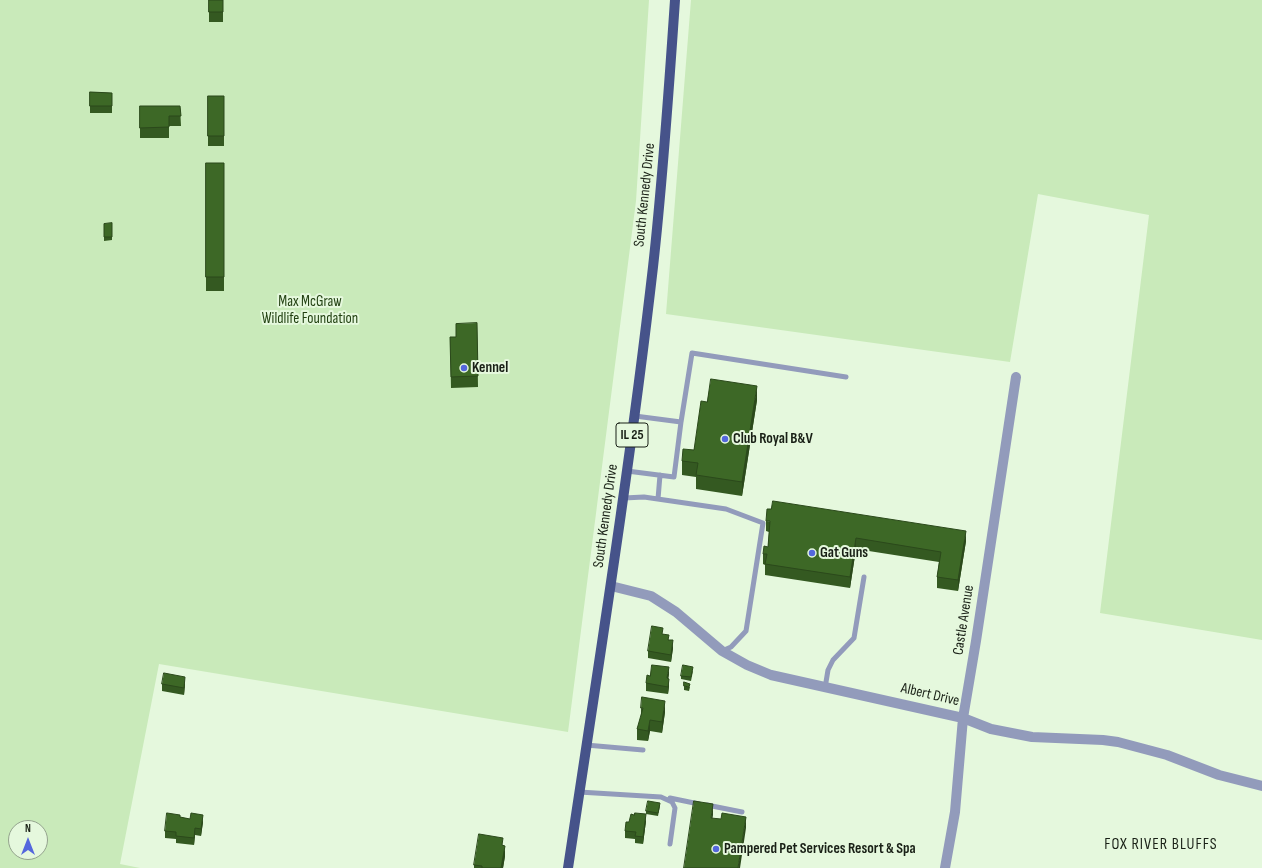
<!DOCTYPE html>
<style>
body{margin:0}
#map{position:relative;width:1262px;height:868px;overflow:hidden;background:#e5f8dd;font-family:"Sofia Sans Condensed",sans-serif}
canvas{display:block}
.north{position:absolute;left:8px;top:820px;width:40px;height:40px;box-sizing:border-box;background:#e5f8dd;border:1px solid #93a28d;border-radius:50%;rotate:0deg;font-size:11px;font-weight:700;line-height:16px;text-align:center;color:#192016}
.north::after{content:'';display:block;margin:auto;width:14px;height:18px;background:#5467dd;clip-path:polygon(50% 0,100% 100%,50% 72%,0 100%)}
</style>
<div id="map">
<canvas width="1262" height="868"></canvas>
<div class="north">N</div>
</div>
<script>
const c = document.querySelector('canvas').getContext('2d');
c.lineJoin = 'round';
function fill(path, color) { c.fillStyle = color; c.fill(path, 'evenodd'); }
function strokePath(path, color, width, dash) { c.strokeStyle = color; c.lineWidth = width; c.lineCap = dash ? 'butt' : 'round'; c.setLineDash(dash || []); c.stroke(path); }
function write(font, color, halo, rows, align = 'center') {
  c.font = font + ' "Sofia Sans Condensed",sans-serif'; c.lineWidth = 4; c.setLineDash([]); c.textBaseline = 'middle'; c.strokeStyle = halo; c.fillStyle = color; for (const [text, x, y, turn = 0] of rows) {
    c.save(); c.translate(x, y); c.rotate((+turn || 0) * Math.PI / 180); c.textAlign = isNaN(turn) ? turn : align; if (halo) c.strokeText(text, 0, 0); c.fillText(text, 0, 0); c.restore();
  }
}
fill(new Path2D(`
 M0,0H649L636,201L568,732L159,664L120,864L140,868H0ZM16,828H40V852H16Z
 M691,0H1262V640L1100,613L1149,215L1038,194L1010,362L666,314Z`), '#c9eaba');
strokePath(new Path2D(`
 M681,422L692,353L846,377
 M627,471L674,477L681,422L635,416
 M624,498L644,497L726,509L763,523L746,631L731,647L722,651
 M658,499L660,475
 M825,688L828,670L833,660L854,638L864,577
 M586,745L643,750
 M579,792L661,797L672,802L675,808L670,844
 M670,798L699,804
 M707,805L742,812`), '#929bbb', 5);
strokePath(new Path2D(`
 M611,586L651,596L676,612L722,651L747,665L771,675L963,718L991,729L1032,737L1103,740L1118,742L1167,755L1219,775L1262,786
 M945,868L955,812L963,718L976,641L1016,377`), '#929bbb', 10);
strokePath(new Path2D(`
 M568,868C598,668 630,468 653,267C663,178 669,89 675,0`), '#46538a', 10);
fill(new Path2D(`
 M209,0H223V22H209Z
 M90,92L112,93V113H90Z
 M208,96H224V146H208Z
 M140,106H180L181,126H169V138H140Z
 M206,163H224V291H206Z
 M112,223V240L104,241V224Z
 M477,323L478,387L451,388L450,337H456Z
 M757,400L742,496L696,489V477L682,475V461L694,450L707,402Z
 M766,521L966,541L958,591L937,588V577L939,562L856,549L850,588L765,575V565L763,564V554L768,547L769,532L766,531Z
 M663,634L669,640L673,648L671,662L648,658V651Z
 M693,671L691,681L681,679V676Z
 M669,674L668,679L669,686L668,694L646,691V683L650,676Z
 M162,684H185L184,695L162,691Z
 M684,686L690,687L689,691L684,690Z
 M641,708L665,712L662,733L650,731L648,741L637,740V729L641,718Z
 M660,806L658,816L646,814V811Z
 M180,817L203,822L201,836L195,835L194,845L176,843V839L165,838V831Z
 M646,821L643,844L635,843V839L625,838V831L629,822Z
 M503,845L505,856L503,868H474V865Z`), '#345921');
fill(new Path2D(`
 M757,386V400L742,496V482Z
 M966,531V541L958,591V580Z
 M856,538V549L850,588V577Z
 M673,640V648L671,662V655Z
 M669,667V674L667,686V678Z
 M185,677V684L184,695V688Z
 M669,679V686L668,694V687Z
 M665,701V712L662,733V722Z
 M650,720V731L648,741V731Z
 M713,804V815L711,829V818Z
 M646,814V821L643,844V837Z
 M203,815V822L201,836V829Z
 M746,817V828L740,868H738Z
 M195,828V835L194,845V838Z
 M505,846V856L503,868H501Z`), '#2b491b');
const building = new Path2D(`
 M209,0H223V12H209Z
 M90,92L112,93V106H90Z
 M208,96H224V136H208Z
 M140,106H180L181,116H169V127L140,128Z
 M206,163H224V277H206Z
 M112,223V237H104V224Z
 M477,323L478,376L451,377L450,337H456V324Z
 M711,379L757,386L742,482L696,475L698,463L682,461L683,449L694,450L701,401L707,402Z
 M773,501L966,531L958,580L937,577L941,552L856,538L850,577L765,564L767,554H763L764,546L768,547L770,521H766L767,509H771Z
 M652,626L663,628L662,634L669,635L668,640H673L671,655L648,651Z
 M652,665L669,667L667,678L669,679L668,687L646,683L647,675L650,676Z
 M683,665L693,667L691,677L681,676Z
 M164,673L185,677L184,688L162,684Z
 M684,682L690,684L689,687L684,686Z
 M642,697L665,701L662,722L650,720L648,731L637,729L643,708H641Z
 M648,801L660,803L658,813L646,811Z
 M694,801L713,804L711,818L721,819L722,813L746,817L738,868H684Z
 M167,813L180,815V817L190,819L191,813L203,815L201,829L195,828L194,838L176,836V832L165,831Z
 M635,813L646,814L643,837L635,836L636,832L625,831L626,822H629L631,814L634,815Z
 M479,834L503,838L502,845L505,846L501,868H482V866L474,865Z`);
fill(building, '#3d6826');
strokePath(building, '#2b491b', 1);
for (const [x, y, r, color] of [
 [464,368,4,"#5467dd"],
 [725,439,4,"#5467dd"],
 [812,553,4,"#5467dd"],
 [716,849,4,"#5467dd"]
]) { const dot = new Path2D(); dot.arc(x, y, r, 0, 2 * Math.PI); c.fillStyle = color; c.fill(dot); strokePath(dot, '#e5f8dd', 1.5); }
for (const [x, y, w] of [
 [632,435,32]
]) { const box = new Path2D(); box.roundRect(x - w / 2, y - 12, w, 24, 3); c.fillStyle = '#e5f8dd'; c.fill(box); strokePath(box, '#192016', 1); }
write('bold 14px', '#192016', null, [
 ["IL 25",632,435]
]);
write('15px', '#192016', '#e5f8dd', [
 ["South Kennedy Drive",645,195,-84],
 ["South Kennedy Drive",606,516,-82],
 ["Castle Avenue",964,620,-81],
 ["Albert Drive",930,695,13]
]);
write('15px', '#224112', '#e5f8dd', [
 ["Max McGraw",310,302],
 ["Wildlife Foundation",310,319]
]);
write('bold 15px', '#192016', '#e5f8dd', [
 ["Kennel",472,368],
 ["Club Royal B&V",733,439],
 ["Gat Guns",820,553],
 ["Pampered Pet Services Resort & Spa",724,849]
], 'left');
c.letterSpacing = '1px';
write('16px', '#192016', '#e5f8dd', [
 ["FOX RIVER BLUFFS",1161,845]
]);
c.letterSpacing = '0px';
</script>
